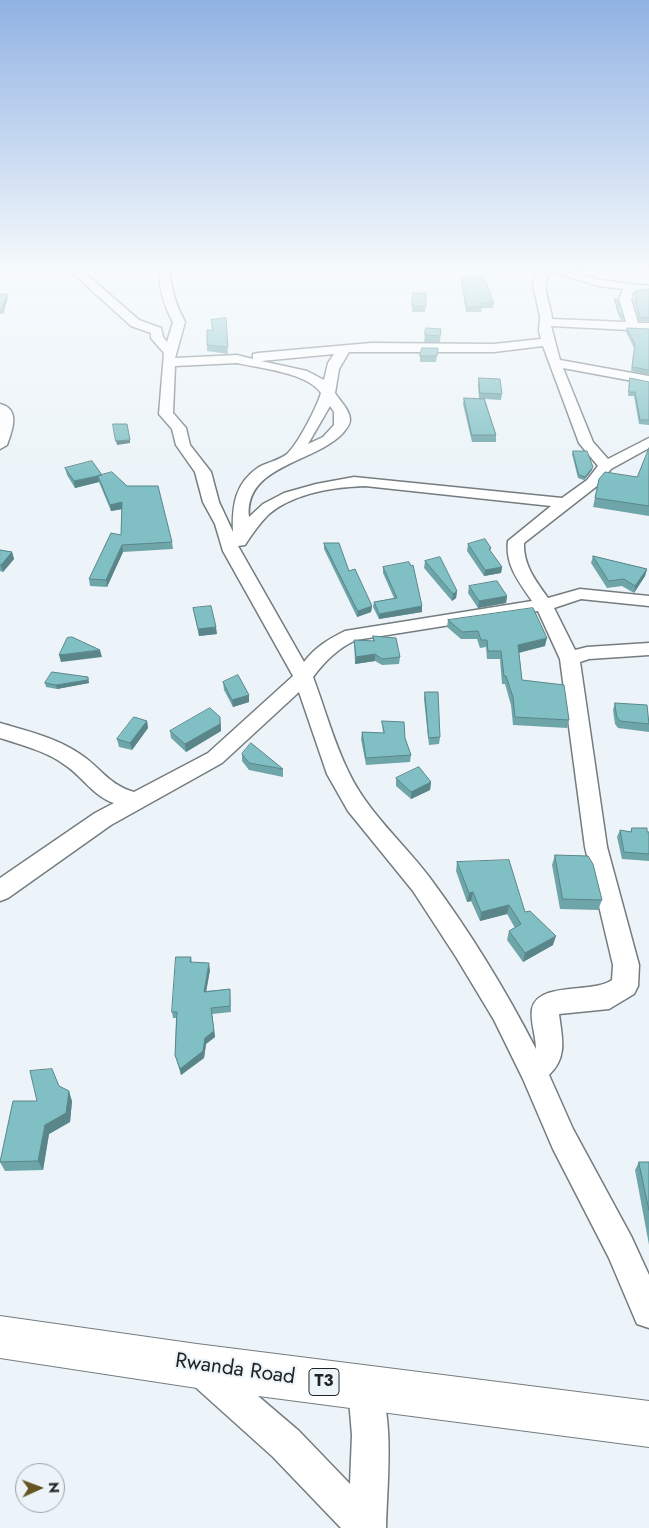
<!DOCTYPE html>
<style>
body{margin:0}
#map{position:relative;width:649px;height:1528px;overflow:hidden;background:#ecf4f9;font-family:Jost,sans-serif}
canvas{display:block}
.north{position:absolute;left:15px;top:1463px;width:50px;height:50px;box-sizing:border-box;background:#ecf4f9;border:1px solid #9ba1a4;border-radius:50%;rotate:88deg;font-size:14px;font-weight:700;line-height:20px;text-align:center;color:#212425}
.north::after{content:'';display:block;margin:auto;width:18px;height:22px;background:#655523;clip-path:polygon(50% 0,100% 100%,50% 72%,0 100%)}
</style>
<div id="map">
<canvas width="649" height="1528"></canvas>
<div class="north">N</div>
</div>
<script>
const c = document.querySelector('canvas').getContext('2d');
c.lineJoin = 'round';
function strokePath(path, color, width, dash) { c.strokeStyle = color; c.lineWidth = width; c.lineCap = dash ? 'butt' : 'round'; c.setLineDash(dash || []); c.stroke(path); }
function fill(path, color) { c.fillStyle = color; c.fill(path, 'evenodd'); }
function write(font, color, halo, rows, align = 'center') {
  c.font = font + ' Jost,sans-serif'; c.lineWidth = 4; c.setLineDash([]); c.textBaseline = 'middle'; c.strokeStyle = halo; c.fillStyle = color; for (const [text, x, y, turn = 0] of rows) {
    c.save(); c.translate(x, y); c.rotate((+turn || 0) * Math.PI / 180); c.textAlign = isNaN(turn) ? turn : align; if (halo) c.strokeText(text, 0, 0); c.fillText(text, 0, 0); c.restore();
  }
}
const minor = new Path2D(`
 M66,267H78L139,320L161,328L163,337L167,342L173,322C163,304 159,288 159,267H169C171,288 175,304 185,322L175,358L237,355L253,359V354L258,353L371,343L494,344L541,339L539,331L540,316L533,285L534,278L543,267H561L600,280L649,286V292L634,291L631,299L638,323H649V331L551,326L560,360L649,376V384L563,368L593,442L608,459L649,438V448L611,469L597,486L524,543C523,565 536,581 548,598L580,589L649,596V606L581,599L554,608L575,650L587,647L649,643V655L589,659L580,662L607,847L639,965L638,986L634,994L609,1009L559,1014C562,1038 568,1057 549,1075L573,1129L631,1236L649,1275V1328L637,1324L609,1258L553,1149L523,1079L494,1020L456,957L413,891L348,811L327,774L299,692L222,763L111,825L8,898L0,901V878L95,813L114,803C94,797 82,776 65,765C46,751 22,745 0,738V723C27,731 57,738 80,754C101,768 109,785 134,792L208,753L293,676L223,551L215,524L203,502L195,472L176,445L172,429L159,414L164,353L151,338V333L131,326ZM552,272L599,286L623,289L619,299L626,322L552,319C551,301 538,286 552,272ZM543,346L579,443L598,466L587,480L562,498L354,477L316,484L284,493L263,504L249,517C244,465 315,463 343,433C346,429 350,425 350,420C350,410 340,401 335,393L339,369L349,352H494ZM334,354L328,363L324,380L307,371L261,361ZM237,363C260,368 308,373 321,393C317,407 298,444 287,454C280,460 268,462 259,467C235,483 232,505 233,532L219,502L211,472L190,445L186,428L173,413L175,366ZM330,406L334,412V425L323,437L308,444ZM365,486L551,506L508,541C505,565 519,582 532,601L345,631C329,639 315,647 304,662L238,546L245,545C252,534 260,523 269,514C294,493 334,487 365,486ZM538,611L560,659L585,847L613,965L612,980C593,994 538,981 532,1009C530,1021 536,1036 536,1049C505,989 470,932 430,878C404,843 368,813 349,773C334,743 325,709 313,677C325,661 337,649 356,640Z
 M0,404C21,409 12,431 7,445L0,449Z
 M205,1356L217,1361L299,1431L350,1484L352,1435L348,1388L353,1376L365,1371L377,1376C395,1419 387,1482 386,1528H341L273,1457L193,1385L188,1373L193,1361Z`);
const highway = new Path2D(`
 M0,1316L197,1344L649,1401V1447L197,1388L0,1358Z`);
strokePath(minor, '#747c7f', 3);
strokePath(highway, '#747c7f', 2);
fill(minor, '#fff');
fill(highway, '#fff');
fill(new Path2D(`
 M461,278L494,303L493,308H482L481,312H466L461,283Z
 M649,289V322L639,321L634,302L635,298L636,291Z
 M413,293H426L425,312H412Z
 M0,294L8,298L3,314H0Z
 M614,299H618L624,317L623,320H621L616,309V306L614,302Z
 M226,318L228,354L207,351V345L212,330L211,320Z
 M627,328L649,329V375L631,371L634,348L626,332Z
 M441,329L440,342H424L425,335Z
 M438,348L436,362H420V356Z
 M479,378L502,394L501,400L485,399L496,435V442H472L463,404L464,398L479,399L478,384Z
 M630,378L649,382V425L639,424L634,396H628Z
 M649,448V516L593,507L599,479L637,477Z
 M573,451L592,470L584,480L578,478L572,454Z
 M65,468L102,475L172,542L173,549L123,552L107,587L90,586L89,579L121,535L122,509L111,511L99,482L75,488L67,475Z
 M324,543L349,571L372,606L371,612L357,617L324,549Z
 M468,544L491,548L490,552L502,567L501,573L484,576L467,551Z
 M0,550L12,552L14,559L3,572L0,571Z
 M593,556L647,569L645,576L634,593L622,586L607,588L591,563Z
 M425,561L457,591L456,598L452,601L424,568Z
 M383,567L422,606V612L379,619L373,607L374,602L394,598L383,573Z
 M469,586L507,596L506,603L478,608L468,593Z
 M193,608L217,634L199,636Z
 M448,620L545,646L519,653L522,680L569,720L567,728L513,725L511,705L505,684H502L500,659H487L486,647L480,648L477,639H461L447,627Z
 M373,636L400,657L399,664L382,665L375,661L355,664L354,640L373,641Z
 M89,681V683L57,689L46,687L45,683Z
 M223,682L249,695V702L233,707L224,690Z
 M425,692L440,737L439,744L429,745L424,699Z
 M615,703L649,719V732L618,728L615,724L613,710Z
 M147,721L148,728L132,750L119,747L117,739Z
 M382,721L405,738L411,755L410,762L366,765L361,739L362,732L383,733Z
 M221,724V731L186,752L171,738L170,731Z
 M242,754L283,769V777L249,770L242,761Z
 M396,778L431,782L430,790L411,799L396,786Z
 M632,828L649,832V861L622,859L617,837L620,830L630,832Z
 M555,855L602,900L598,910L560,909L552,865Z
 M457,862L525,912L553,945L523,962L507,940L509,931L515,928L507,914L480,921L471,901L467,902L456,871Z
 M191,957L192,963L210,970L206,991L230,989L231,1012L212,1014L215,1037L206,1044L204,1058L181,1075L175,1055L176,1018H173L172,1012Z
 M59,1087L72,1101L70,1122L49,1134L43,1170L5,1171L0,1162L37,1101Z
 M639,1162H649V1245L635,1170Z`), '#6ea5a9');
fill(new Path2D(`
 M7,294L8,298L3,314L2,309Z
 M130,440V443L117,445L116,441Z
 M593,467L592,470L584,480L585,477Z
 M102,475L98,476L99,482L75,488L74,481Z
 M122,502L123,509L111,511L110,505Z
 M122,545L123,552L107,587L106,580Z
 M12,552L14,559L3,572L1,565Z
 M502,567L501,573L484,576L485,570Z
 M647,569L645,576L634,593L635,586Z
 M457,591L456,598L452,601L453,594Z
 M507,596L506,603L478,608L479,601Z
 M372,606L371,612L357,617L358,611Z
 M422,606V612L379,619V614Z
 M216,627L217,634L199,636L198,629Z
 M547,638L545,646L517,653L518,645Z
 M100,650L102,657L61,662L59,655Z
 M375,654V661L355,664L356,657Z
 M88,677L89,683L57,689L56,685Z
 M249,695V702L233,707L232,700Z
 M220,717L221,731L186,752L185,744Z
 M147,721L148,728L132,750L130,743Z
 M431,782L430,790L411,799V792Z
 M473,892L471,901L467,902L469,893Z
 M509,905L507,914L480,921L481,912Z
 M556,936L553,945L523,962L525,953Z
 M209,963L210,970L205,998L204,992Z
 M211,1008L215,1037L206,1044L204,1058L181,1075L180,1069L205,1038Z
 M69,1091L72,1101L70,1122L49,1134L43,1170L38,1161L45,1125Z`), '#5a868a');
const building = new Path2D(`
 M484,277L494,303H481L482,307H467L461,278Z
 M649,289V318L640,317L635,298H636V291Z
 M413,293H426V306H412Z
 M0,294H7L2,309H0Z
 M614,299H618L624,317H621L616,306H619Z
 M226,318L228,347L207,345V330H213L211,320Z
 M426,328L441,329L440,336L425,335Z
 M627,328L649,329V370L632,367L635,344Z
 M422,348H438L437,356H420Z
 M479,378L500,379L502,394L480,393Z
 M630,378L649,382V420H640L635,392H629Z
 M464,398L484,399L496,435H472Z
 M113,424H127L130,440L116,441Z
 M649,448V506L595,498L599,479L605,472L637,477Z
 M573,451H587L593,467L585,477L579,475Z
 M92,461L102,475L74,481L65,468Z
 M112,472L127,486H158L172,542L122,545L106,580L89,579L111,533L121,535L122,502L110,505L98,476Z
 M485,539L491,548L489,549L502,567L485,570L468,544Z
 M324,543H339L349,571L355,569L372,606L358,611Z
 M0,550L12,552L1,565H0Z
 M593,556L647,569L635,586L624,579L609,581Z
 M440,557L457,591L453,594L425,561Z
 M409,562L411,566L413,565L422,606L379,614L374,602L397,598L383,567Z
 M497,581L507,596L479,601L469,586Z
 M211,606L216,627L198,629L193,608Z
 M533,608L547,638L518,645L522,680L564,685L569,720L515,717L513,697L506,676H504L501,651H488L487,640H481L478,631L462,632L448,620Z
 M373,636L396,638L400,657L382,659L375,654L356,657L354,640L374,641Z
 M72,637L100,650L59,655L67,638Z
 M52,672L88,677V680L56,685L45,683Z
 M238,675L249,695L232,700L223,682Z
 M425,692H438L440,737L429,738Z
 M615,703L647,705L649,724L620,721L617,717Z
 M210,708L220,717V724L185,744L170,731Z
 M134,717L147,721L130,743L117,739Z
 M382,721L404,722L405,738L411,755L366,758L362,732L384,733Z
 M251,743L283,769L249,763L242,754Z
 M419,767L431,782L411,792L396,778Z
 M632,828H647V832H649V854L624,852L620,830L631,832Z
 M555,855L588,856L593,864L602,900L563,899Z
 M509,860L525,912L530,911L556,936L525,953L509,931L521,924L509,905L481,912L473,892L469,893L457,862Z
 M176,957H191L190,962L209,963L204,992L230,989V1006L211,1008L214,1031L205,1038L203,1051L180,1069L175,1055L177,1012H172Z
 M52,1069L59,1086L69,1091L66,1113L45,1125L38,1161L0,1162L13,1101H37L30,1071Z
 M639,1162H649V1210Z`);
fill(building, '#80c0c5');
strokePath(building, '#5a868a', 1);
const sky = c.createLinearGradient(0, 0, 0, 481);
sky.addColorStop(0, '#90b2e3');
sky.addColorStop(0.56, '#f6fafc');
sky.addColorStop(1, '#f6fafc00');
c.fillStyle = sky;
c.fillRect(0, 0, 649, 481);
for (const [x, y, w] of [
 [324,1382,30]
]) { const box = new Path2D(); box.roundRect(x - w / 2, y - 13.5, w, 27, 4); c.fillStyle = '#ecf4f9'; c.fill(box); strokePath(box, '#212425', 1); }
write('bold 16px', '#212425', null, [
 ["T3",324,1382]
]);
write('21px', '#212425', '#ecf4f9', [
 ["Rwanda Road",235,1370,8]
]);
</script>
